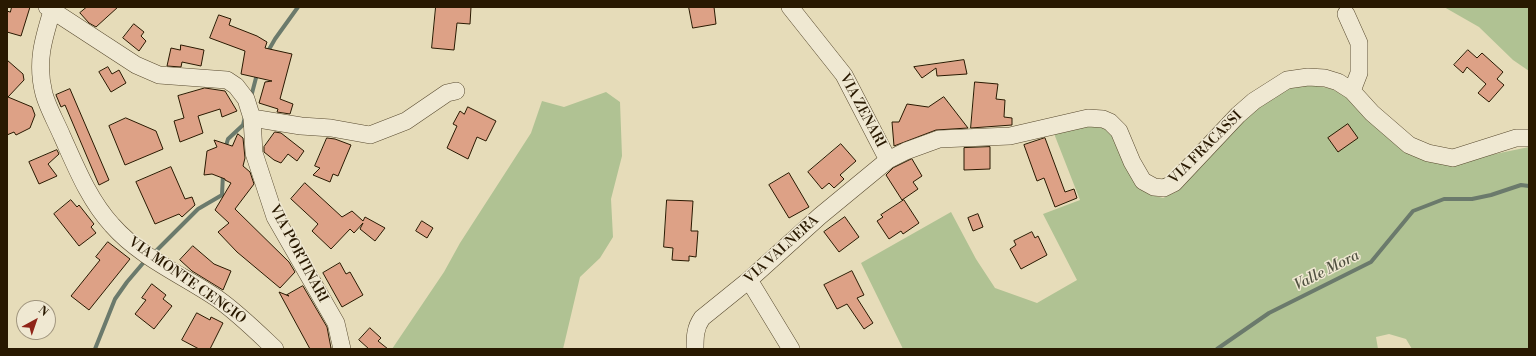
<!DOCTYPE html>
<style>
body{margin:0}
#map{position:relative;width:1536px;height:356px;overflow:hidden;background:#e6dcb9;font-family:"Libre Bodoni",serif}
canvas{display:block}
.frame{position:absolute;inset:0;border:8px solid #291901;pointer-events:none}
.north{position:absolute;left:16px;top:300px;width:40px;height:40px;box-sizing:border-box;background:#efe8d2;border:1px solid #a0957e;border-radius:50%;rotate:40deg;font-size:11px;font-weight:700;line-height:16px;text-align:center;color:#291901}
.north::after{content:'';display:block;margin:auto;width:14px;height:18px;background:#8f2418;clip-path:polygon(50% 0,100% 100%,50% 72%,0 100%)}
</style>
<div id="map">
<canvas width="1536" height="356"></canvas>
<div class="frame"></div>
<div class="north">N</div>
</div>
<script>
const c = document.querySelector('canvas').getContext('2d');
c.lineJoin = 'round';
function fill(path, color) { c.fillStyle = color; c.fill(path, 'evenodd'); }
function strokePath(path, color, width, dash) { c.strokeStyle = color; c.lineWidth = width; c.lineCap = dash ? 'butt' : 'round'; c.setLineDash(dash || []); c.stroke(path); }
function write(font, color, halo, rows, align = 'center') {
  c.font = font + ' "Libre Bodoni",serif'; c.lineWidth = 3; c.setLineDash([]); c.textBaseline = 'middle'; c.strokeStyle = halo; c.fillStyle = color; for (const [text, x, y, turn = 0] of rows) {
    c.save(); c.translate(x, y); c.rotate((+turn || 0) * Math.PI / 180); c.textAlign = isNaN(turn) ? turn : align; if (halo) c.strokeText(text, 0, 0); c.fillText(text, 0, 0); c.restore();
  }
}
fill(new Path2D(`
 M1444,7H1529V71L1513,60L1479,27Z
 M1311,85L1328,88L1345,94L1451,163L1529,147V349H1412L1406,339L1389,334L1376,337L1378,349H903L861,263L951,212L976,259L995,288L1037,303L1077,280L1043,214L1080,200L1053,131L1101,125L1111,133L1133,179L1148,194L1163,198L1176,192L1241,120L1287,89Z
 M606,92L620,102L622,156L611,199L613,237L600,258L580,277L563,349H392L444,272L460,243L531,133L542,101L564,107Z`), '#b0c293');
strokePath(new Path2D(`
 M267,53L275,39L298,7
 M251,97L257,74
 M225,149L228,139L243,125L245,117
 M157,250L198,209L222,195L223,174
 M95,349L115,299L127,282L144,262
 M1217,349L1269,313L1371,262L1413,211L1444,199H1472L1491,195L1521,185L1529,186`), '#6b7a6c', 4);
const building = new Path2D(`
 M12,7H30L21,36L7,32V11L10,12Z
 M87,7H118L96,27L89,23L80,13Z
 M436,7H471L470,24L457,23L454,50L432,48Z
 M689,7H714L716,24L693,28Z
 M219,15L231,19L229,25L257,36L267,42L265,48L292,54L280,99L293,104L290,114L277,112L278,109L259,103L265,82L272,81L241,74L245,51L210,38Z
 M134,24L144,32L141,36L146,41L139,51L123,38Z
 M181,45L204,50L201,66L182,62L181,67L167,66L171,48L180,50Z
 M1468,50L1477,58L1482,53L1503,72L1497,79L1504,85L1489,102L1478,93L1486,84L1467,67L1463,73L1454,65Z
 M7,60L23,74L24,80L8,97L32,107L35,115L30,128L16,135L14,132L7,135Z
 M964,60L967,74L937,76L936,68L922,78L914,67Z
 M108,67L112,74L119,70L126,83L111,92L99,72Z
 M975,82L998,84L996,99L1005,100L1004,117L1012,118V125L971,128Z
 M205,88L225,91L237,111L222,117L220,109L198,116L203,133L180,142L174,121L184,118L178,96Z
 M70,89L109,180L99,185L65,105L61,107L56,95Z
 M944,97L968,128L936,130L894,146L892,122H899L907,104L928,107Z
 M468,107L496,121L486,141L477,137L468,159L447,148L457,126L453,124L460,111L464,114Z
 M126,118L156,131L163,149L125,165L109,126Z
 M1348,124L1358,138L1338,152L1328,138Z
 M275,132L281,133L304,151L297,161L288,154L281,163L274,160L264,152V147Z
 M238,134L243,138L245,158L243,166L250,172L254,184L235,209L289,262L295,272L280,288L237,252L218,232L229,223L215,210L231,183L225,180V179L212,174L204,175L207,151L217,147L214,140L232,146Z
 M327,138L335,139L351,145L338,176L333,174L330,182L313,175L320,168L315,166Z
 M1045,138L1065,192L1074,189L1077,198L1055,207L1044,178L1037,181L1024,145Z
 M841,144L856,161L840,175L844,179L834,188L829,183L822,189L808,172Z
 M990,147V169L964,170V148Z
 M57,150L59,154L48,164L57,176L39,184L29,162Z
 M912,159L922,176L913,182L918,189L902,200L886,175L893,168Z
 M171,167L185,199L192,197L195,205L182,217L179,214L155,224L136,182Z
 M789,173L809,207L789,218L769,185Z
 M305,183L342,217L352,211L363,221L365,217L385,228L375,241L360,229L363,223L354,233L350,229L331,249L312,231L318,224L291,199Z
 M71,200L77,207L79,205L94,224L91,227L96,233L79,246L54,214Z
 M667,200L693,201L691,231H698L696,257L689,256V261L672,260L673,248L664,247Z
 M904,200L919,223L903,234L901,231L889,239L877,221L883,217L881,215Z
 M978,214L983,227L973,231L968,218Z
 M845,217L859,237L839,252L824,232Z
 M422,221L433,228L427,238L416,231Z
 M1032,232L1035,238L1038,236L1047,255L1021,269L1010,249L1016,245L1014,241Z
 M108,242L130,259L89,310L71,296L100,260L96,257Z
 M193,246L214,264L231,271L223,290L192,271L180,260Z
 M340,263L346,274L350,272L363,295L342,307L323,273Z
 M852,271L864,295L857,298L873,323L864,329L847,304L837,309L824,285Z
 M152,284L166,295L163,299L172,306L154,329L135,314L146,300L142,298Z
 M303,286L327,327L331,348L329,349H310L279,292L289,296L287,295Z
 M197,313L210,320L211,317L223,323L210,349H199L182,340Z
 M370,328L381,338L378,341L388,349H369L359,340Z`);
fill(building, '#dda186');
strokePath(building, '#291901', 1);
const minor = new Path2D(`
 M47,7L136,65L159,75L227,80L236,86L246,99L252,118L254,153L275,217L336,323L342,349
 M790,7L844,75L888,160
 M52,11C43,40 36,63 44,94C48,108 56,122 62,136C76,167 89,200 112,225C141,258 183,275 218,299C239,314 257,332 275,349
 M1346,14L1359,43V73L1352,91
 M252,118L301,126L331,128L370,135L406,121L447,93L456,91
 M749,280L791,349
 M695,349C695,337 695,328 702,318L749,280L820,216L888,160L906,151L939,139L1010,136L1088,118L1103,119L1110,122L1119,131L1132,162L1143,181L1154,187L1164,188L1174,183L1238,115L1254,101L1287,80L1308,77L1325,78L1338,82L1352,91L1372,113L1409,145L1428,153L1453,158L1516,138H1529`);
strokePath(minor, '#584a2f', 18);
strokePath(minor, '#efe8d2', 17);
write('14px', '#291901', '#efe8d2', [
 ["VIA ZENARI",862,111,62],
 ["VIA FRACASSI",1206,148,-45],
 ["VIA VALNERA",782,250,-42],
 ["VIA PORTINARI",298,254,62],
 ["VIA MONTE CENGIO",187,281,35]
]);
write('italic 15px', '#505140', '#efe8d2', [
 ["Valle Mora",1327,271,-27]
]);
</script>
